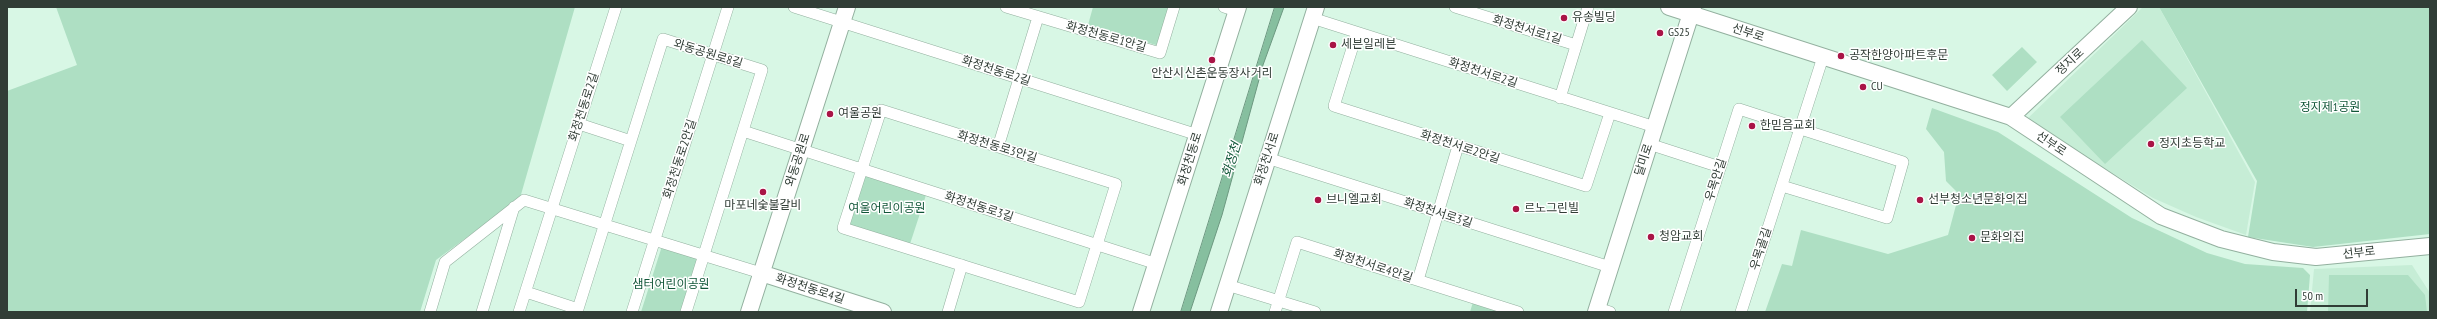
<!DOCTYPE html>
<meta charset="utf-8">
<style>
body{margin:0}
#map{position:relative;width:2437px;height:319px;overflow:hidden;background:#d8f7e5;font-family:"PT Sans Narrow",sans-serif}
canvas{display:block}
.frame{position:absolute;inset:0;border:8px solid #313d36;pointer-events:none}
.scale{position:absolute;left:2295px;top:289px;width:73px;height:18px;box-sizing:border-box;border:2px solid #313d36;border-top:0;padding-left:5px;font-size:12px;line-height:14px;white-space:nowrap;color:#313d36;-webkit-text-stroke:3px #fff;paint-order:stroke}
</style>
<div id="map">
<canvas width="2437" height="319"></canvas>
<div class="frame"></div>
<div class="scale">50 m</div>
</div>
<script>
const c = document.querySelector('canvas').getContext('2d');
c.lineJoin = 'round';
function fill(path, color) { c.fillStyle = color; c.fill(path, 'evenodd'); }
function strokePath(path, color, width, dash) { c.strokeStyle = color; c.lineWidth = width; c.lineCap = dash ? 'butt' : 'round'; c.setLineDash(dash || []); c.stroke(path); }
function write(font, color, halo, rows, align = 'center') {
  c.font = font + ' "PT Sans Narrow","Noto Sans KR",sans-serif'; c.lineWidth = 3; c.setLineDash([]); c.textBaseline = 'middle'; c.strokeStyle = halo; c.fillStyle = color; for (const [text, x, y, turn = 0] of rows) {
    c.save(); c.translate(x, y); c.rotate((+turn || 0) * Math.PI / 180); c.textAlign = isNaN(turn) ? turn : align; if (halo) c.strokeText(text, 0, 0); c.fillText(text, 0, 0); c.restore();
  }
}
fill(new Path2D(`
 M2143,7H2159L2255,182L2246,235L2196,217L2153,198L2026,120Z
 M2412,265L2430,293V312H2310L2314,269Z`), '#c6edd6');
fill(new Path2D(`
 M56,7H575L520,198L436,260L420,312H7V91L77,65Z
 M1093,7H1170L1160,44L1156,45L1088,25Z
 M2159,7H2430V234L2313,247L2248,237L2257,181Z
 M2142,40L2187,88L2105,164L2060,117Z
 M2022,47L2037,62L2007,91L1992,75Z
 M1932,108L1998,132L2132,218L2207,253L2245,264L2303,268L2310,275L2307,312H1765L1782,264L1792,266L1801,230L1888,254L1948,235L1959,194L1946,181L1944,152L1926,129Z
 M864,172L927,192L909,247L846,227Z
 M662,246L701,258L684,312H641Z
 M2329,275H2408L2425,295L2427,312H2328Z
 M1473,302L1503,312H1470Z`), '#aedfc3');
const water = new Path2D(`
 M1275,7H1284L1263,65L1222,215L1190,312H1181Z`);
fill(water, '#86bf9f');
strokePath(water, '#6c9880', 1);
const street = new Path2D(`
 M794,7L1198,135
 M1006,7L1160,53L1174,7
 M1224,7L1237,11
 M1455,7L1576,45
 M1312,18L1655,127
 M1357,33L1334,106L1586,186L1610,113
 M1560,98L1588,7
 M881,110L1116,184L1079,302L843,228Z
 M579,124L631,141
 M743,131L1157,264
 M1649,144L1720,167
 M998,147L1038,17
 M1267,158L1610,267
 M1418,280L1458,146
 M1227,285L1315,312
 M526,292L578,309
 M1597,308L1610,312
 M430,312L445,262L524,200L761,273
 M482,312L514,207
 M519,312L616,7
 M577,312L663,39L762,70L686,312
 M632,312L728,7
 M948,312L962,265
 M1275,312L1297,242L1518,312
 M1674,312L1739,109L1903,162L1887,218L1782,186
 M1741,312L1823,57`);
const secondary = new Path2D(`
 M1669,7L2011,117L2161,216L2221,239L2273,252L2316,257L2430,246
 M2011,117L2129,7
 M761,273L883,312
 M749,312L847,7
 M1141,312L1238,7
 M1219,312L1316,7
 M1596,312L1693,7`);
strokePath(street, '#93b09f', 12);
strokePath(secondary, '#93b09f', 18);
strokePath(street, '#fff', 11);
strokePath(secondary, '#fff', 16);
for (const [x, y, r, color] of [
 [1564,18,4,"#a91446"],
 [1660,33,4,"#a91446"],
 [1333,45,4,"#a91446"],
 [1841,56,4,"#a91446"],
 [1212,60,4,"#a91446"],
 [1863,87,4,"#a91446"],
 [830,114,4,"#a91446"],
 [1752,126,4,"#a91446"],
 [2151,144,4,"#a91446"],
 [763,192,4,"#a91446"],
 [1318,200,4,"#a91446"],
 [1920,200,4,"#a91446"],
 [1516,209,4,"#a91446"],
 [1651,237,4,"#a91446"],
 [1972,238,4,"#a91446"]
]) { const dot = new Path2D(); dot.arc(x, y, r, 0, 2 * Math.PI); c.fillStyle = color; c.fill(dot); strokePath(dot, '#fff', 1.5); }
write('12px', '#313d36', '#fff', [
 ["유송빌딩",1572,18],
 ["GS25",1668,33],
 ["세븐일레븐",1341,45],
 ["공작한양아파트후문",1849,56],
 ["안산시신촌운동장사거리",1212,74,"center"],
 ["CU",1871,87],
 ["여울공원",838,114],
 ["한믿음교회",1760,126],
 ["정지초등학교",2159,144],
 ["브니엘교회",1326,200],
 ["선부청소년문화의집",1928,200],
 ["마포네숯불갈비",763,206,"center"],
 ["르노그린빌",1524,209],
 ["청암교회",1659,237],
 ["문화의집",1980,238]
], 'left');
write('12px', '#313d36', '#fff', [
 ["화정천서로1길",1527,30,17],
 ["선부로",1748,33,18],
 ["화정천동로1안길",1106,37,16],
 ["와동공원로8길",708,54,17],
 ["정지로",2070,62,-43],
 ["화정천동로2길",996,71,18],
 ["화정천서로2길",1483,73,18],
 ["화정천동로2길",584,107,-72],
 ["선부로",2051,144,34],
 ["화정천동로3안길",997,147,17],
 ["화정천서로2안길",1460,147,18],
 ["화정천동로2안길",680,159,-72],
 ["화정천동로",1190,159,-73],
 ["화정천서로",1267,159,-72],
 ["와동공원로",798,160,-72],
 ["달미로",1644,160,-72],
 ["우목안길",1716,180,-72],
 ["화정천동로3길",979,207,18],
 ["화정천서로3길",1438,213,18],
 ["우목골길",1761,249,-72],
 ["선부로",2359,253,-6],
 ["화정천서로4안길",1373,266,18],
 ["화정천동로4길",810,289,18]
]);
write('12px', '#115638', '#fff', [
 ["정지제1공원",2330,108],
 ["여울어린이공원",887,209],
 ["샘터어린이공원",671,285]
]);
write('italic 13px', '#125739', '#fff', [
 ["화정천",1232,160,-73]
]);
</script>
